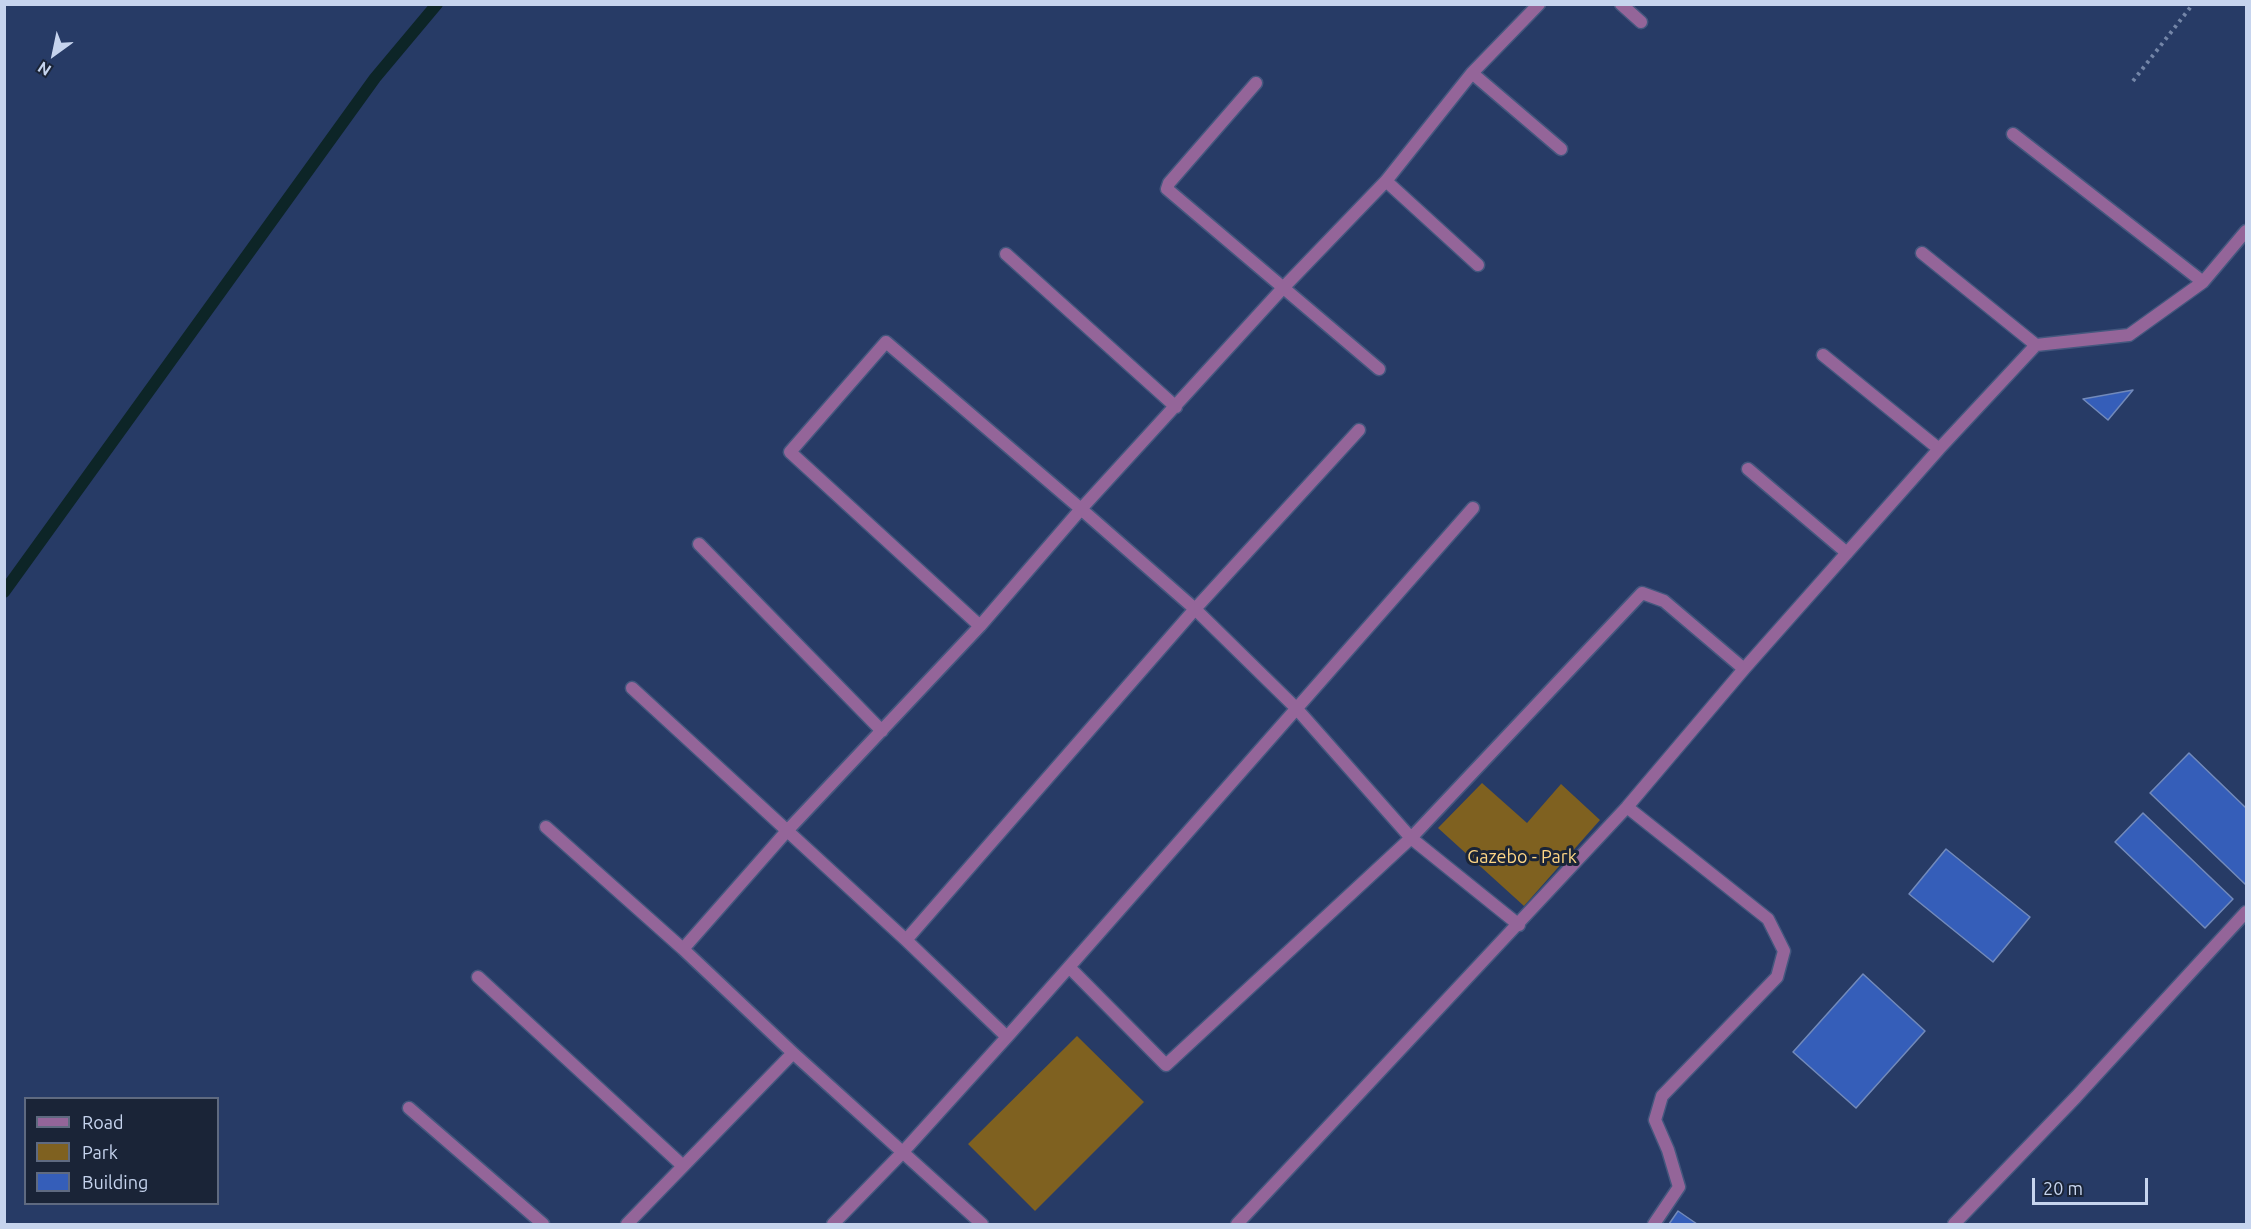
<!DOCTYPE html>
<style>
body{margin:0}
#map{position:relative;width:2251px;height:1229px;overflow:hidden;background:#273b66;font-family:Ubuntu,sans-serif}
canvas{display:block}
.frame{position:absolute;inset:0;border:6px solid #c6d4ee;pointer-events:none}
.legend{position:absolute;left:24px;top:1097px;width:195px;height:108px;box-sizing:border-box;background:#1a2437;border:2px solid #5f6a80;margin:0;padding:8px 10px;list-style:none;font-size:18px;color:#c6d4ee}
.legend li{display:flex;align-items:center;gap:12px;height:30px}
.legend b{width:30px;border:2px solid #5f6a80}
.north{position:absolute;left:24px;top:24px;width:60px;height:60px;-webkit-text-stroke:4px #1a2437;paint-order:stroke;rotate:213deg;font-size:16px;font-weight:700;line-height:24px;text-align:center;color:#c6d4ee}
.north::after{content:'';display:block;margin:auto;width:21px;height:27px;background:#c6d4ee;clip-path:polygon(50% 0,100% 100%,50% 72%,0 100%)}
.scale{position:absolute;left:2032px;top:1178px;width:116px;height:27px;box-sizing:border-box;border:3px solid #c6d4ee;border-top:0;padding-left:8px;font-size:18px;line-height:21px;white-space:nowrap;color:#c6d4ee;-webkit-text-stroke:4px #1a2437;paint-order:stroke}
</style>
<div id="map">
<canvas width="2251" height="1229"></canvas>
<div class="frame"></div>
<ul class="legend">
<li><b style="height:8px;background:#946599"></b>Road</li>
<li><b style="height:16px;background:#7f6120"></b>Park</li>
<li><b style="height:16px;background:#355eb9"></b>Building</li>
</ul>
<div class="north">N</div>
<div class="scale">20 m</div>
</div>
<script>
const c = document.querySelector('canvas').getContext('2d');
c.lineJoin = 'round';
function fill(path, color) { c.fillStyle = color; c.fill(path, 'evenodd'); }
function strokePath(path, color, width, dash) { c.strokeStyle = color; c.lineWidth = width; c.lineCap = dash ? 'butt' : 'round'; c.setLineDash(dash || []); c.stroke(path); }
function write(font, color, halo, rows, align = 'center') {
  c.font = font + ' Ubuntu,sans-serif'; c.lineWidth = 6; c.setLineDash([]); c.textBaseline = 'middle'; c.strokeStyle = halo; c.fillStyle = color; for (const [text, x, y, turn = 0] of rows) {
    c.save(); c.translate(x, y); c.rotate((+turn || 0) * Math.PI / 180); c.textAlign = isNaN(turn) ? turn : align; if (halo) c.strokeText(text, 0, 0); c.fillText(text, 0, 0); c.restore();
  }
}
fill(new Path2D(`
 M1482,783L1527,823L1561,784L1600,820L1524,906L1438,828Z
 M1077,1036L1144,1102L1035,1211L968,1144Z`), '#7f6120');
strokePath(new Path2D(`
 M4,592L375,78L437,4`), '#0d2527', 12);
const building = new Path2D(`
 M2133,390L2108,420L2083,399Z
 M2189,753L2246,808V885L2150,793Z
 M2143,813L2233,899L2205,928L2115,842Z
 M1946,849L2030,917L1993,962L1909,894Z
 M1863,974L1925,1031L1856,1108L1793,1052Z
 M1678,1211L1697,1224H1669Z`);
fill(building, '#355eb9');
strokePath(building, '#728abb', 1.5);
const minor = new Path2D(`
 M1621,4L1641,22
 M1472,73L1561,149
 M1256,83L1169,183L1167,189L1379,369
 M2013,134L2203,282
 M1386,181L1478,265
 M1922,253L2036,345
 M1006,254L1176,407
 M1823,355L1939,449
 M1748,469L1847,553
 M1473,508L1069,967L1166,1065L1411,838L1642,593L1664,601L1744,669
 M699,544L882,731
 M980,626L790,452L886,342L1081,509L1282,289L1386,181L1472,73L1539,4
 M632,688L906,940L1007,1037L1069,967
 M1627,807L1768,919L1784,951L1777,977L1662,1096L1655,1120L1668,1150L1679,1187L1654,1224
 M546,827L683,949L793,1053L982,1224
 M906,940L1195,609L1359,430
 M683,949L786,832L980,626L1081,509L1195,609L1296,708L1411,838L1519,925
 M478,977L683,1166
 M409,1108L543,1224
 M627,1224L793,1053
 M833,1224L902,1153L1007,1037
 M1237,1224L1627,807L1744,669L1939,449L2036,345L2129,335L2203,282L2246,231
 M1954,1224L2076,1097L2246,912`);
strokePath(minor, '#44577e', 15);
strokePath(new Path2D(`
 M2133,81L2193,4`), '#7486a8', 4, [3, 4.5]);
strokePath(minor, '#946599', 12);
write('18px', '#fed685', '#1a2437', [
 ["Gazebo - Park",1522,857]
]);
</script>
